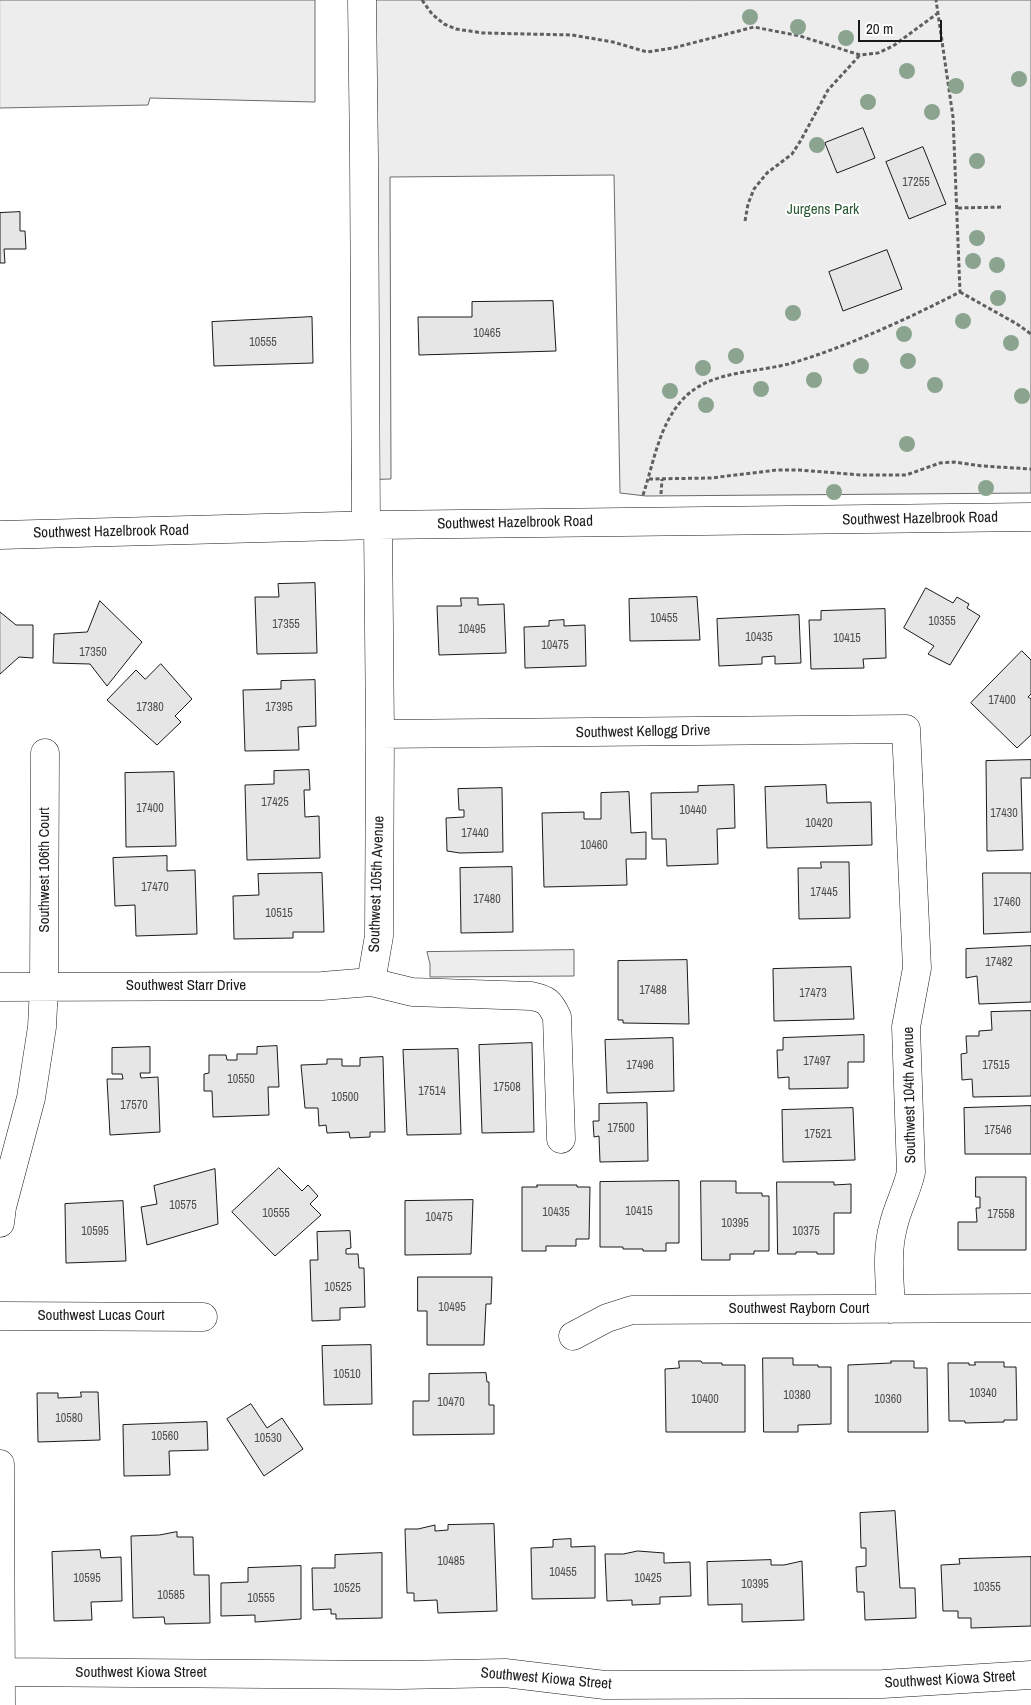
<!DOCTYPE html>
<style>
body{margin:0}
#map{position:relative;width:1031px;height:1705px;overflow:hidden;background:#fff;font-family:"Archivo Narrow",sans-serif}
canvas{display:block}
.scale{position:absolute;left:858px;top:20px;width:84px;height:22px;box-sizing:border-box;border:2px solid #1a1a1a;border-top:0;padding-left:6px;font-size:15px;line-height:18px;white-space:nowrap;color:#1a1a1a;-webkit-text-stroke:4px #fff;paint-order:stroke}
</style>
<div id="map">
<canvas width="1031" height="1705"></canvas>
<div class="scale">20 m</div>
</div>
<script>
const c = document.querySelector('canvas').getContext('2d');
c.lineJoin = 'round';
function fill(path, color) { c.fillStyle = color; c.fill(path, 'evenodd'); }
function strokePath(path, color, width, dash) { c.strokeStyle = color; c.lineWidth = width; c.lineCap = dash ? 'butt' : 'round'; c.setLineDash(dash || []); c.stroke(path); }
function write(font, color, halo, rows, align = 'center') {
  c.font = font + ' "Archivo Narrow",sans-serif'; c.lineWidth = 4; c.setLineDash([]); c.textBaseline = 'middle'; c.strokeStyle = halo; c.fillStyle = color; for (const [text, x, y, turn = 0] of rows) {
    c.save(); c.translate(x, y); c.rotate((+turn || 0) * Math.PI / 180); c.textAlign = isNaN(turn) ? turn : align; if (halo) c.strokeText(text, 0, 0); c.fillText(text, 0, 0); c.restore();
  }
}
const green = new Path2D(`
 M0,0H315V102L150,98L148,105L0,108Z
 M351,0H1031V493L646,496L620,493L614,175L390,177L391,479L352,480Z
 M574,950V976L430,977V964L427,952Z`);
fill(green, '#ededed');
strokePath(green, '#6a6a6a', 1);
const building = new Path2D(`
 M863,128L875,158L837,173L825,143Z
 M923,147L946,204L909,219L886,162Z
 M20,212V231H25L26,249H4L5,263H0V213Z
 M887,250L902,289L843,311L829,272Z
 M553,301L556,351L419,355L418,317H472V302Z
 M312,317L313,363L214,366L212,322Z
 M315,583L317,653L257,654L255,597H279L278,584Z
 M926,588L953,603L957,597L969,604L967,608L980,616L950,665L928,654L934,646L904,628Z
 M697,597L700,640L630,641L629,599Z
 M461,598H478V605L504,604L506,653L439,655L437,606H461Z
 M100,601L142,642L107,686L90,664L53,663L54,634L87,632Z
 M885,609L886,658L863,659L864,668L811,669L809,620H821V611Z
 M0,612L16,625H33V658L19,657L0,674Z
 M799,615L801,663L775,664V656L762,657V664L719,666L717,619Z
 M564,620V626L585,625L586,666L525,668L524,627L549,626V621Z
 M1022,651L1031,660V694L1028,697L1031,699V735L1017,748L971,703Z
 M161,664L192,699L175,716L181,722L157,745L107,700L136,670L145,679Z
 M315,680L316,726L298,727L299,750L245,751L243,690L281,689V681Z
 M1031,760V778H1021L1023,850L987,851L986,761Z
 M309,770L310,790H304L305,817L319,816L320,858L247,860L245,785L274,784V771Z
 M174,772L176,846L126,847L125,773Z
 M734,785L735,828L717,829L718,864L667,866L666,839H652L651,793L698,792V786Z
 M826,785L827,803L871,802L872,845L767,848L765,787Z
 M502,788L503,852L460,853L447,851L446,818L464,817V810H459L458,789Z
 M629,792L631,833L646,832V859H626L627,885L544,887L542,813L584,812V819H601V793Z
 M167,856V871L195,870L197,934L136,936L135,905L115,906L113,858Z
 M821,862H849L850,918L799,919L798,868H821Z
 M512,867L513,932L461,933L460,868Z
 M322,873L324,932H293V938L234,939L233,896L259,895L258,874Z
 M983,873H1031V932L984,934Z
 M1031,946V1002L979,1004L977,976L966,978V949Z
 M687,960L689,1024L623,1023V1020H618V961Z
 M851,967L854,1019L774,1021L773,969Z
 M1031,1011V1096L973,1097L972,1079L962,1080L961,1054L967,1053L966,1036H979V1031L992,1030L991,1012Z
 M864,1035V1062H848V1088L789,1089V1077L778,1078L777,1050H783V1038Z
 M673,1038L674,1091L607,1093L605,1040Z
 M532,1043L534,1132L482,1133L479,1045Z
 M277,1046L279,1087H268L269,1115L213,1117L212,1091H204V1074L209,1073V1055H226L227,1060H237V1054H257V1047Z
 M150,1047V1073H140L141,1078L158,1077L160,1132L110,1135L107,1079H123L122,1074H112V1048Z
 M458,1049L461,1134L407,1135L403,1050Z
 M383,1057L385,1132H370V1137L350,1138L349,1132L327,1133L326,1125L319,1126L318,1108H305L301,1065L327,1064V1059H342V1066H360V1058Z
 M647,1103L648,1161L600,1162L599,1136L594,1137L593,1121H599V1104Z
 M1031,1106V1154H965L964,1108Z
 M853,1108L855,1160L783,1162L782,1110Z
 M279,1168L302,1191L308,1185L318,1196L310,1204L321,1215L275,1256L232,1212Z
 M215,1169L218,1224L147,1245L141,1207L157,1204L154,1186Z
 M976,1177H1026V1250H958V1222H977L976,1208H980V1197H976Z
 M679,1181V1243H666V1251H643V1249H623V1247H600V1182Z
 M701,1181H736V1193H762V1196H769V1251H754V1254H730V1260H702Z
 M777,1182H834V1185L851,1184V1213H834V1254H817V1252H796V1254H778Z
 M537,1185H577V1187H590L589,1239H576V1246H546V1251H522V1187H537Z
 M473,1200L471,1254L405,1255V1201Z
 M123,1201L126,1261L66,1263L65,1204Z
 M350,1231L351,1248L346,1249V1254H358L359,1268H364L365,1307L340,1308V1320L312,1321L310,1260H318L317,1232Z
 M418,1277H492L491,1304H486L484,1345H427V1311H418Z
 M371,1345L372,1404L324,1405L322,1346Z
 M763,1358H793V1365H818V1367H831V1424L798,1425V1432H764Z
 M679,1361H701L702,1363H722V1365H745V1432H666L665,1369L679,1368Z
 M891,1361H914V1368H927L928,1432H848V1365L891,1363Z
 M975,1362H1004V1367H1016L1017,1420H1004V1422L965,1423V1421H949L948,1363H969V1365H975Z
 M486,1373L487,1382H489V1405H494V1434L413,1435V1401H429V1374Z
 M81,1392H98L100,1440L38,1442L37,1393H58V1398L81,1397Z
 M251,1404L267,1428L282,1418L303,1449L264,1476L227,1419Z
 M207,1422L208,1450L169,1451L170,1475L124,1476L123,1425Z
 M895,1511L900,1588H915L916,1618L865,1620L864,1592H857L856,1567L866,1566V1548H861L860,1513Z
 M494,1524L497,1611L438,1613L437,1600L414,1601V1593H407L405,1529H418L435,1525V1531L448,1530V1525Z
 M177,1532V1537H193L194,1575H209L210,1623L165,1624L164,1617L133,1618L131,1536L159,1535Z
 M571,1539V1547L595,1546V1598L532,1599L531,1548L553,1547V1540Z
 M100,1550L101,1558L121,1557L122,1601L91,1602L92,1620L54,1621L52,1552Z
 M638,1551L664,1553V1563L690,1562L691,1596L660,1597V1604L632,1605V1600L607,1601L605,1554H623Z
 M382,1553V1618L336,1619V1614H331V1609L313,1610L312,1568H335V1555Z
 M1031,1557V1626L971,1628V1618H958V1611H943L941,1565L960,1564L959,1559Z
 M771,1560V1565H784L802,1561L804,1620L742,1622V1604L708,1605L707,1562Z
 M301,1566V1619L255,1622V1615L221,1616V1583L248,1582V1568Z`);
fill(building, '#e6e6e6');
strokePath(building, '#1a1a1a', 1);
const minor = new Path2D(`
 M362,0L364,157L366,525
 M0,535L378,525L1031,517
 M380,734L906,729L917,968L906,1027L911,1172C907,1191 897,1208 893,1227C886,1253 890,1282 891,1309
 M371,982L379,936L380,734L378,525
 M0,987L322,986L371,982L412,992L531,996C547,999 550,1002 557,1017L561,1139
 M0,1223L2,1207L31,1098L42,1027L44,987L45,753
 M0,1316L203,1317
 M573,1336L607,1318L632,1310L1031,1308
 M0,1464L1,1705
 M0,1672L400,1675L505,1673L605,1685L883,1684L1031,1675`);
strokePath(minor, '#1a1a1a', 29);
strokePath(new Path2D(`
 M422,0L432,14L444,24L456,29L483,33L572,35L613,42L647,52L673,48L754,27L800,36L860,55L878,53L893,46L938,13
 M958,208L1003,207
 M745,221L748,204L754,189L767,173L792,154L801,140L828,90L860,55
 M960,292L1017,324L1031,334
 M649,479L711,478L777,470H799L861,475H906L940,463L954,462L982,466L1031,469
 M661,494L662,479
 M643,495C654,462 659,424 684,398C711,370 757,373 792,363C849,346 907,319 960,292L953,117L936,0`), '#5f5f5f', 3, [4, 2.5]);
strokePath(minor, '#fff', 28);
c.fillStyle = '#8aa48f';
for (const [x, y] of [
 [750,17],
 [798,27],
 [846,38],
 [907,71],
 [1019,79],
 [956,86],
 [868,102],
 [932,112],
 [817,145],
 [977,161],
 [977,238],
 [973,261],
 [997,265],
 [998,298],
 [793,313],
 [963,321],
 [904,334],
 [1011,343],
 [736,356],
 [908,361],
 [861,366],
 [703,368],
 [814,380],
 [935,385],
 [761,389],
 [670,391],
 [1022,396],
 [706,405],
 [907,444],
 [986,488],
 [834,492]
]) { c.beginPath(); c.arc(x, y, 8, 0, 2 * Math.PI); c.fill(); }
write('12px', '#4d4d4d', null, [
 ["17255",916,183],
 ["10465",487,334],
 ["10555",263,343],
 ["10455",664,619],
 ["10355",942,622],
 ["17355",286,625],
 ["10495",472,630],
 ["10435",759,638],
 ["10415",847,639],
 ["10475",555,646],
 ["17350",93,653],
 ["17400",1002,701],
 ["17380",150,708],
 ["17395",279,708],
 ["17425",275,803],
 ["17400",150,809],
 ["10440",693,811],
 ["17430",1004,814],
 ["10420",819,824],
 ["17440",475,834],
 ["10460",594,846],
 ["17470",155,888],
 ["17445",824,893],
 ["17480",487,900],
 ["17460",1007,903],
 ["10515",279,914],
 ["17482",999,963],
 ["17488",653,991],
 ["17473",813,994],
 ["17497",817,1062],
 ["17496",640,1066],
 ["17515",996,1066],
 ["10550",241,1080],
 ["17508",507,1088],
 ["17514",432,1092],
 ["10500",345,1098],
 ["17570",134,1106],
 ["17500",621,1129],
 ["17546",998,1131],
 ["17521",818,1135],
 ["10575",183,1206],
 ["10415",639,1212],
 ["10435",556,1213],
 ["10555",276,1214],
 ["17558",1001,1215],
 ["10475",439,1218],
 ["10395",735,1224],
 ["10595",95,1232],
 ["10375",806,1232],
 ["10525",338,1288],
 ["10495",452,1308],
 ["10510",347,1375],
 ["10340",983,1394],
 ["10380",797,1396],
 ["10400",705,1400],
 ["10360",888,1400],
 ["10470",451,1403],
 ["10580",69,1419],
 ["10560",165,1437],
 ["10530",268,1439],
 ["10485",451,1562],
 ["10455",563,1573],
 ["10595",87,1579],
 ["10425",648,1579],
 ["10395",755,1585],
 ["10355",987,1588],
 ["10525",347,1589],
 ["10585",171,1596],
 ["10555",261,1599]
]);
write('15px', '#2b5a34', '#fff', [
 ["Jurgens Park",823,210]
]);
write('15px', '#1a1a1a', '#fff', [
 ["Southwest Hazelbrook Road",920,519,-1],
 ["Southwest Hazelbrook Road",515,523,-1],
 ["Southwest Hazelbrook Road",111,532,-1],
 ["Southwest Kellogg Drive",643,732,-1],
 ["Southwest 106th Court",45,870,-90],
 ["Southwest 105th Avenue",377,884,-88],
 ["Southwest Starr Drive",186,986],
 ["Southwest 104th Avenue",910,1095,-91],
 ["Southwest Rayborn Court",799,1309],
 ["Southwest Lucas Court",101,1316],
 ["Southwest Kiowa Street",141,1673],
 ["Southwest Kiowa Street",546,1679,5],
 ["Southwest Kiowa Street",950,1680,-3]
]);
</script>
